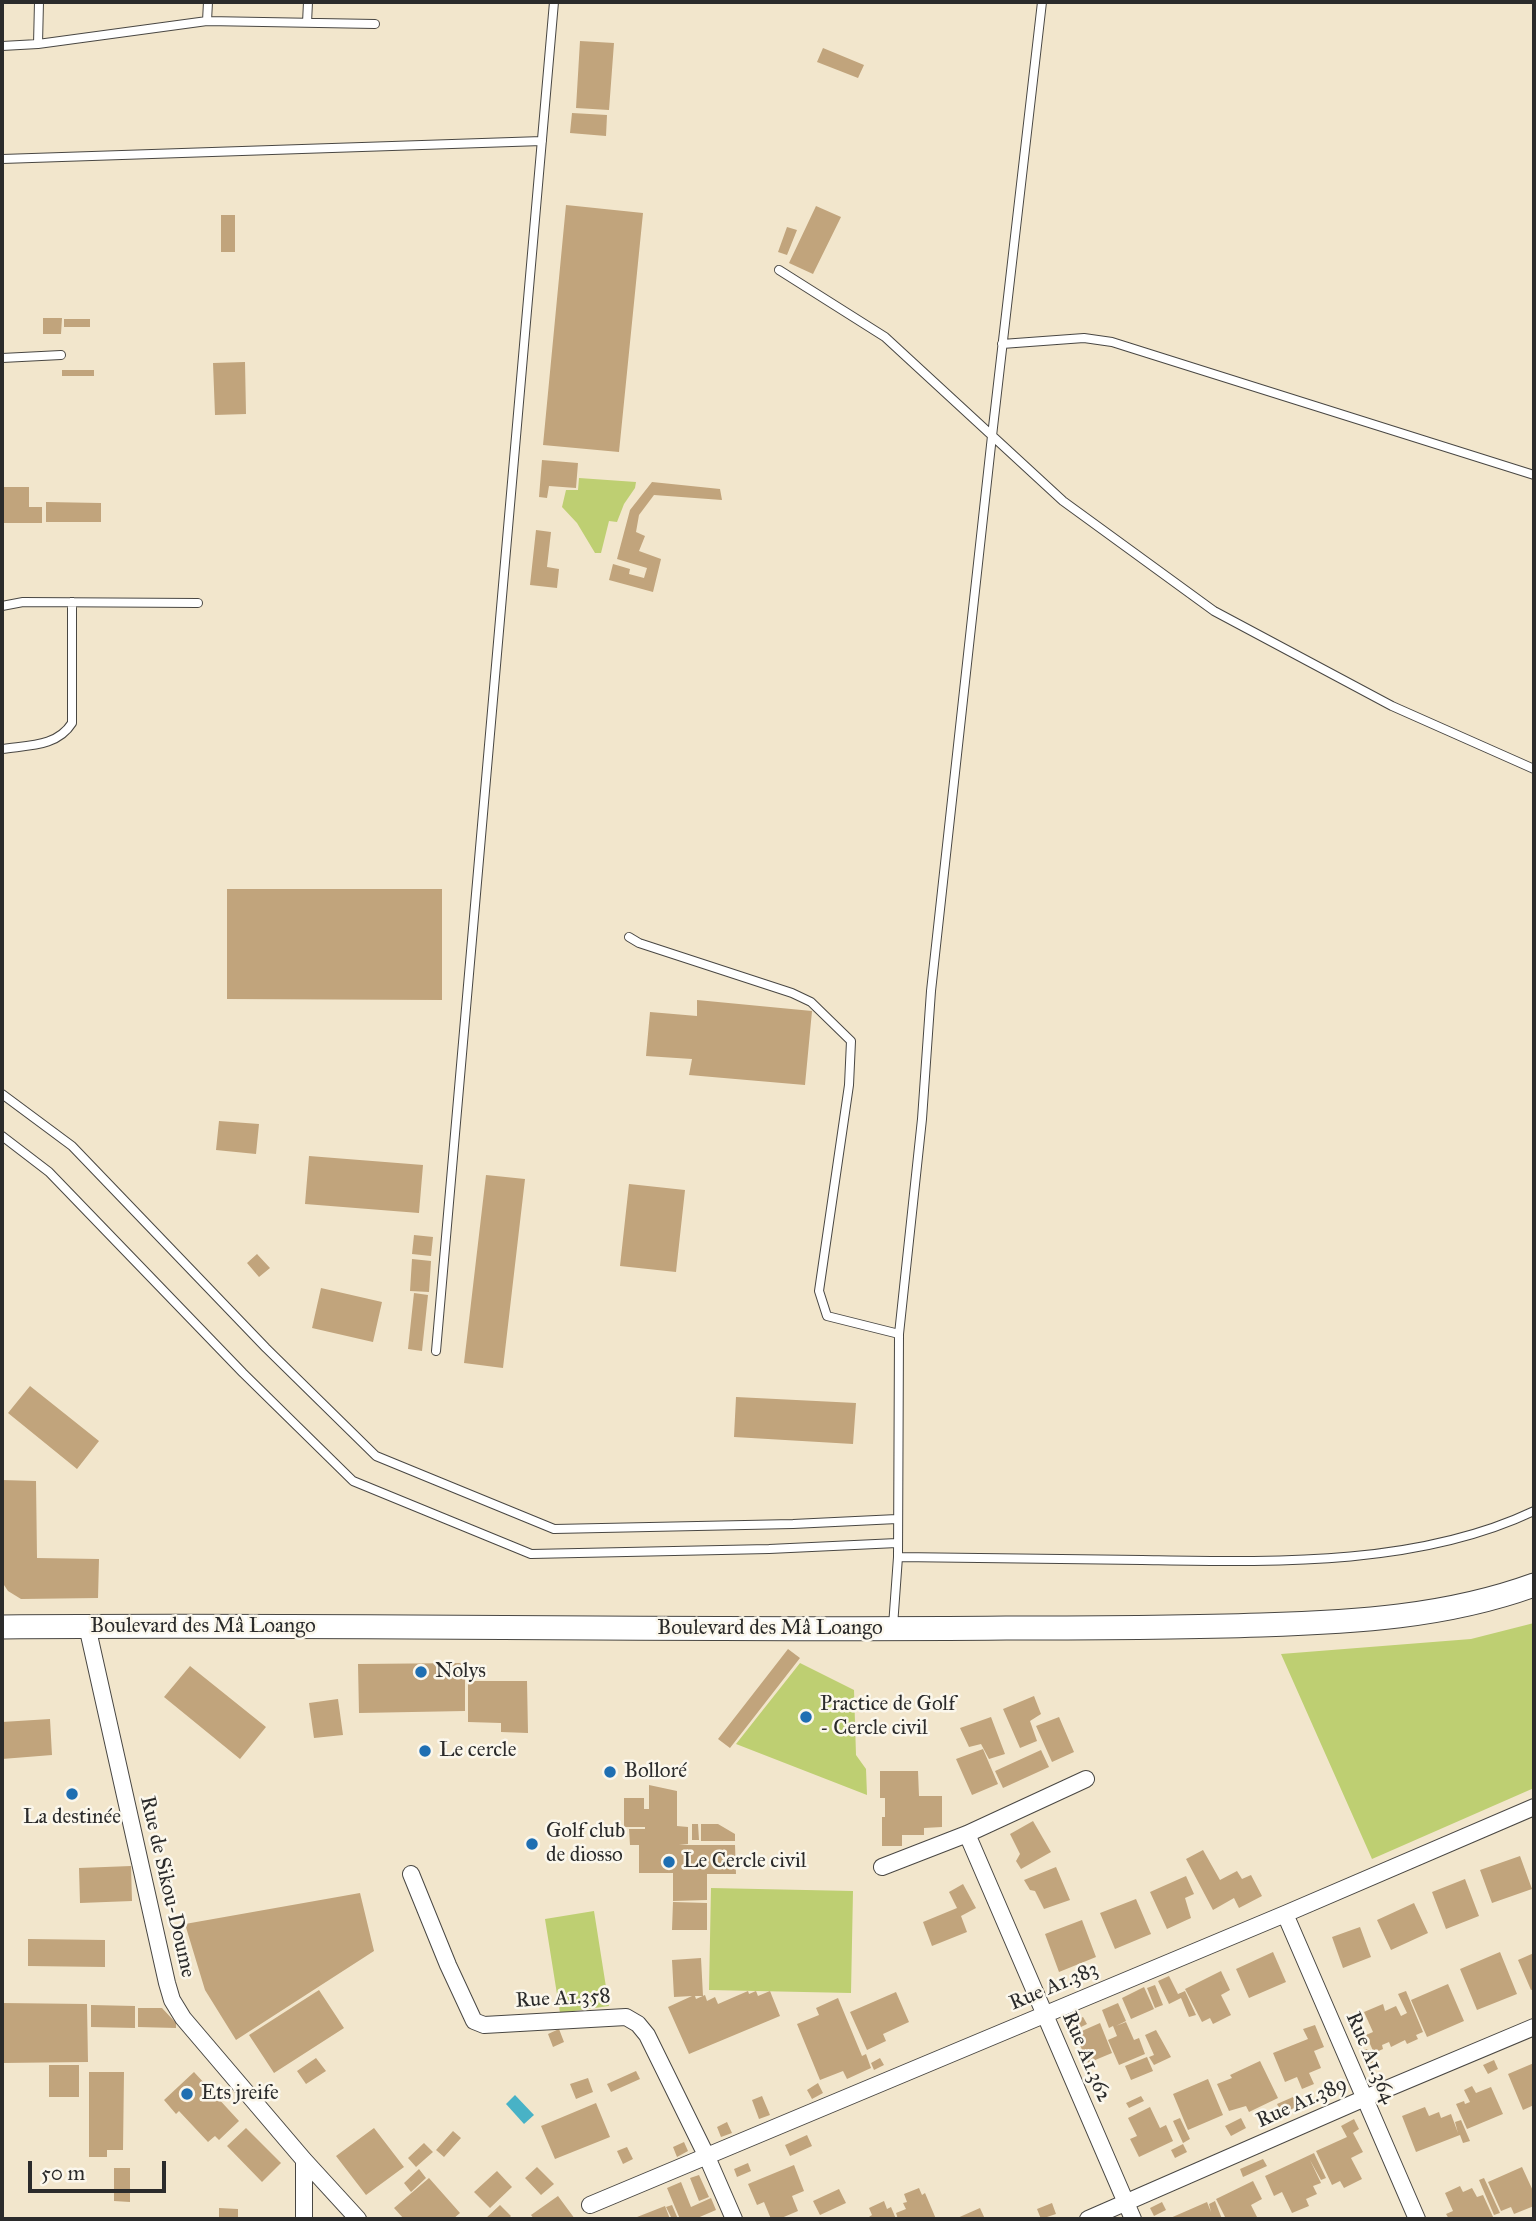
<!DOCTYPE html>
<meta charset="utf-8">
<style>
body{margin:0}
#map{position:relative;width:1536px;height:2221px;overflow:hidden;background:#f2e6cc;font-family:"IM FELL Great Primer",serif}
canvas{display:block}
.frame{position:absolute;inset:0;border:4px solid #2b2b2b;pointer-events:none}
.scale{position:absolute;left:28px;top:2161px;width:138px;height:32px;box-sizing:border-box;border:4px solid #2b2b2b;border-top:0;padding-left:9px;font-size:21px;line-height:24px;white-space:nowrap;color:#2b2b2b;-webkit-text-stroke:5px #fbf7ec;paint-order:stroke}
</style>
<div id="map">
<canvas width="1536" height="2221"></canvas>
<div class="frame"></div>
<div class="scale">50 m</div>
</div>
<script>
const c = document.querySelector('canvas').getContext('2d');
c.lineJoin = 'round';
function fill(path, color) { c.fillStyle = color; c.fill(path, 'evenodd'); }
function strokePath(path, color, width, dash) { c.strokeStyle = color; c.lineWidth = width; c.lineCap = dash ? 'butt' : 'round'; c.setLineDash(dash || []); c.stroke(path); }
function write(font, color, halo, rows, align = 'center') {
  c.font = font + ' "IM FELL Great Primer",serif'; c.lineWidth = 5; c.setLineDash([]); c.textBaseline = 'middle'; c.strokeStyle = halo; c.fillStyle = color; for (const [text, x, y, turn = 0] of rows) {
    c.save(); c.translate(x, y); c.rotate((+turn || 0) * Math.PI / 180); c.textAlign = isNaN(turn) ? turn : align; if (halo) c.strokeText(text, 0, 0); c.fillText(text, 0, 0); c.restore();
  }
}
fill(new Path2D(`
 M579,478L636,482L635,488L624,504L617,522L609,521L601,553H595L577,523L562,507L566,490H578Z
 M1534,1623V1788L1372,1859L1281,1654L1471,1639Z
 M800,1663L854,1690L856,1755L866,1769L867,1795L736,1744Z
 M711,1888L853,1891L851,1993L709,1990Z
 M594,1911L609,2006L560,2013L545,1919Z`), '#becf72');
fill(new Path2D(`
 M515,2095L534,2115L524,2124L506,2104Z`), '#48b2c6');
fill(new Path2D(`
 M580,41L614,43L609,110L576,108Z
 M823,48L864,65L858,78L817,62Z
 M572,113L607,115L606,136L570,133Z
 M566,205L643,213L619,452L543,445Z
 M816,206L841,217L813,274L789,263Z
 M221,215H235V252H221Z
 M787,227L797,230L787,255L778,252Z
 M43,318H62L61,334H43Z
 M64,319H90V327H64Z
 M245,362L246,414L215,415L213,363Z
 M62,370H94V376H62Z
 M542,460L578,463L576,488L549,486L547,498L539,497Z
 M652,482L720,489L722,500L654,495L639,515L636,532L645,536L639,551L661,559L653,592L609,580L613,564L630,569L629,574L644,578L647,568L617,559L630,510Z
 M2,487H29V507H42V523H2Z
 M46,502L101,503V522H46Z
 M536,530L551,532L547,567L559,569L557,588L530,585Z
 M227,889H442V1000L227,999Z
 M697,1000L812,1011L805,1085L689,1075L692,1059L646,1056L650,1012L697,1016Z
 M219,1121L259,1124L256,1154L216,1150Z
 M309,1156L423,1165L419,1213L305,1204Z
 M486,1175L525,1179L503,1368L464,1363Z
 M629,1184L685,1190L676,1272L620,1266Z
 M414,1235L433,1237L431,1256L412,1254Z
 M257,1254L270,1268L259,1277L247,1263Z
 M412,1259L431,1261L429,1292L410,1291Z
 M321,1288L382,1302L373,1342L312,1328Z
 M414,1293L428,1295L422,1351L408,1349Z
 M30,1386L99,1441L77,1469L8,1413Z
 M736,1397L856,1403L853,1444L734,1437Z
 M2,1480L36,1481L37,1558L99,1559L98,1598L21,1599L8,1591L2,1582Z
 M788,1649L800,1658L730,1748L718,1739Z
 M465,1663V1711L359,1713L358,1664Z
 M190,1666L266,1727L240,1759L164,1697Z
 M468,1681H527L528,1733L501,1732V1723L468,1722Z
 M1034,1696L1041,1714L1030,1721L1037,1741L1020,1748L1003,1709Z
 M338,1699L343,1735L314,1738L309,1703Z
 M991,1717L1005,1754L989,1759L981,1744L969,1747L960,1728Z
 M1059,1717L1074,1752L1052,1762L1036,1726Z
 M50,1719L52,1755L2,1759V1722Z
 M983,1749L998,1784L972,1795L956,1759Z
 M1041,1750L1049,1767L1003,1788L995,1771Z
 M880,1771H918L919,1796H942V1827L924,1828V1835H902V1846H882V1817H885V1798H880Z
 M649,1785L677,1791V1826L688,1827V1844L679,1845H735L736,1874H707V1900L673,1901V1873H639V1845H630L629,1829H645V1827H624V1798H644V1809H649Z
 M1033,1821L1051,1852L1021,1869L1016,1861L1020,1854L1010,1834Z
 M692,1824H698L699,1840H692Z
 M701,1824H718L735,1834V1841H701Z
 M1203,1850L1220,1880L1237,1871L1242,1879L1251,1875L1262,1896L1239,1908L1234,1898L1213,1910L1186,1859Z
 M1520,1856L1532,1889L1492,1903L1480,1870Z
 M131,1866L132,1901L80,1903L79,1868Z
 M1056,1867L1070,1900L1044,1909L1035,1891L1030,1890L1024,1880Z
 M1186,1876L1194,1894L1185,1898L1191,1918L1167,1929L1150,1892Z
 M1465,1879L1479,1916L1446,1929L1432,1892Z
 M963,1884L976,1908L961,1916L967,1932L932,1946L923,1922L957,1908L949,1892Z
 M360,1893L374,1951L236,2040L205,1990L185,1924Z
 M1136,1899L1151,1934L1115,1949L1100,1913Z
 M673,1902L707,1903V1930H672Z
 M1414,1903L1428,1933L1391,1950L1377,1920Z
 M1082,1920L1096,1957L1059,1972L1045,1934Z
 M1360,1927L1371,1957L1343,1968L1332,1937Z
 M28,1939L105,1940V1967L28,1966Z
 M1273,1952L1286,1982L1249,1998L1236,1969Z
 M1500,1952L1517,1994L1477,2010L1460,1969Z
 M1534,1953V1989L1531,1990L1518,1960Z
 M701,1958L703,1996H695L696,1999L705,1995L707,2001L715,1997L718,2004L748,1991L749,1994L756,1991L758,1996L770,1991L780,2016L689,2054L668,2007L692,1996L674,1997L672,1960Z
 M1221,1971L1230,1990L1221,1995L1231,2015L1213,2024L1210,2018L1202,2022L1185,1989Z
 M1169,1976L1178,1994L1185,1991L1196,2015L1189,2017L1181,1998L1169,2004L1158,1981Z
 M1448,1984L1464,2021L1427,2037L1411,2000Z
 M1155,1985L1163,2005L1155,2008L1147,1988Z
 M1144,1987L1154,2009L1131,2019L1122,1998Z
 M319,1990L344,2028L274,2073L249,2035Z
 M1406,1991L1423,2032L1416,2035L1418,2039L1407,2044L1405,2040L1391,2047L1389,2042L1382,2045L1383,2049L1374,2053L1366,2035L1373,2032L1364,2012L1383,2004L1385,2011L1396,2006L1401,2016L1407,2013L1398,1994Z
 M896,1992L909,2022L883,2034L886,2041L867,2050L850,2012Z
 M838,1998L862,2056L866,2054L871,2068L847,2079L843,2071L820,2080L797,2024L819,2015L816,2008Z
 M2,2003L87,2004L88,2062L2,2063Z
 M1118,2003L1126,2021L1116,2026L1126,2022L1134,2040L1139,2038L1145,2054L1119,2065L1108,2040L1117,2036L1113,2026L1109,2028L1102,2010Z
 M91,2005L135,2006V2028L91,2027Z
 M138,2008H162L176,2023V2028L138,2027Z
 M1083,2017L1087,2024L1075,2030L1071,2022Z
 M1100,2023L1112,2053L1088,2063L1075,2034Z
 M1315,2025L1324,2047L1314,2051L1321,2068L1309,2073L1314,2084L1302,2089L1297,2077L1285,2082L1273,2053L1308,2039L1303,2029Z
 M559,2029L564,2042L553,2047L548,2034Z
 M1156,2030L1171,2057L1154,2065L1149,2057L1154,2055L1145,2035Z
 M1367,2049L1373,2062L1367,2065L1361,2051Z
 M1147,2057L1153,2071L1131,2080L1125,2066Z
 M316,2058L326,2071L306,2084L297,2071Z
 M880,2058L884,2065L874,2070L871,2063Z
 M1494,2060L1498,2069L1488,2074L1483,2065Z
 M1260,2061L1278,2098L1249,2112L1246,2106L1229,2111L1217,2084L1232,2078L1230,2075Z
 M1534,2063V2105L1523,2110L1508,2074Z
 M49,2065H79V2097H49Z
 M636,2071L640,2079L611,2092L607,2084Z
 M89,2072H124L123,2150H107V2157H89Z
 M194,2072L239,2121L219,2140L215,2136L208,2142L179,2111L176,2114L164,2100Z
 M588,2078L593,2092L576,2099L570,2084Z
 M1208,2079L1223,2115L1188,2130L1173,2094Z
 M818,2083L823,2093L812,2099L807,2090Z
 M1472,2086L1476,2093L1491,2087L1503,2114L1467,2129L1456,2104L1464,2101L1465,2104L1470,2102L1464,2090Z
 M762,2096L770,2115L759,2119L752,2100Z
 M1141,2096L1144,2101L1129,2108L1126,2103Z
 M1293,2097L1298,2106L1282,2114L1277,2104Z
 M596,2103L610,2137L555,2159L541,2126Z
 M1150,2107L1160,2128L1166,2125L1173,2141L1139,2157L1130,2139L1137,2136L1128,2118Z
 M1425,2107L1429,2116L1439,2112L1441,2118L1451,2114L1458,2133L1455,2122L1461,2120L1470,2141L1463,2143L1460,2135L1416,2152L1402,2116Z
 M1180,2118L1190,2139L1183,2143L1173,2121Z
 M1241,2118L1246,2128L1231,2136L1225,2126Z
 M1354,2119L1359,2129L1353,2133L1363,2152L1351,2158L1362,2179L1344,2188L1340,2181L1332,2185L1316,2151L1347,2137L1341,2126Z
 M727,2122L732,2133L721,2137L717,2127Z
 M246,2128L281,2163L262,2182L227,2146Z
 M374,2128L404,2167L366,2195L336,2156Z
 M453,2131L461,2138L444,2157L436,2150Z
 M807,2135L812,2146L790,2156L785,2145Z
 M684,2142L688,2151L677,2157L673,2147Z
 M424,2143L433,2152L416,2167L408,2158Z
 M1183,2144L1187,2152L1175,2158L1171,2150Z
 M627,2147L633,2159L623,2164L617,2151Z
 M1314,2153L1326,2178L1321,2180L1310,2160L1321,2183L1313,2186L1317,2194L1306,2199L1309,2206L1292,2213L1282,2192L1274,2196L1265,2176Z
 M1263,2159L1267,2166L1243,2177L1240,2169Z
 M748,2163L751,2171L737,2177L734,2169Z
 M794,2165L804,2191L792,2196L798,2211L779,2219H771L764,2202L757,2205L748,2184Z
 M537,2167L554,2184L541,2195L525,2178Z
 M1522,2167L1534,2193V2206L1514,2214L1511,2207L1501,2211L1488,2182Z
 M114,2168H130V2202L114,2201Z
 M419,2169L426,2178L411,2192L404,2183Z
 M497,2171L512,2187L490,2208L474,2192Z
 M699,2175L709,2197L699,2201L690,2178Z
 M429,2178L460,2213L453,2219H404L394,2208Z
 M1484,2178L1500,2213L1494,2215L1479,2180Z
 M1253,2181L1262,2199L1251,2205L1258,2219H1226L1216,2199Z
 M681,2182L691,2207L711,2198L716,2210L695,2219H680L667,2188Z
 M1460,2186L1463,2192L1472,2188L1477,2197L1483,2195L1494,2219H1449L1446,2214L1453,2211L1445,2193Z
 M919,2188L922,2195L925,2193L936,2219H898L896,2213L906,2209L903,2203L907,2202L904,2194Z
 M839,2189L846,2203L820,2215L813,2201Z
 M558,2196L575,2219H534L531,2215Z
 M884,2201L887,2209L891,2207L896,2219H870L869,2217L872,2215L869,2208Z
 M1215,2201L1222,2219H1168L1207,2202L1211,2212L1209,2204Z
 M1162,2202L1166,2210L1154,2216L1150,2208Z
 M1052,2203L1056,2214L1041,2219L1037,2209Z
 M500,2205L511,2216L508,2219H485Z
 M672,2205L678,2219H672L666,2207Z
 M665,2206L670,2219H632Z
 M219,2208L238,2209V2219L219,2218Z
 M980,2208L985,2219H955Z`), '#c1a47c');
const lane = new Path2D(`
 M207,21L208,2
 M307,23L308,2
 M38,44L39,2
 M2,46L38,44L207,21L375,24
 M2,159L542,141
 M779,270L885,337L1063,501L1214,611L1392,706L1534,769
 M1002,344L1084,338L1112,342L1534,475
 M2,358L61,355
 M2,606L23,602L198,603
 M2,749C28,745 57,747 72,723V602
 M629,937L639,943L792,993L811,1002L851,1041L849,1085L819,1291L827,1316L899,1334
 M2,1094L72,1146L266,1348L376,1456L554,1529L793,1524L897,1519
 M2,1136L49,1172L243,1373L353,1481L531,1554L769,1549L897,1543
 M436,1351L554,2
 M898,1557C980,1558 1061,1559 1142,1560C1270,1562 1416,1567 1534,1511
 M893,1626L898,1557L899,1334L922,1119L931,991L992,436L1042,2`);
const street = new Path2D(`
 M87,1626L167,1983L172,2000L183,2018L304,2160L358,2219
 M967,1834L1133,2219
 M882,1867L967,1834L1086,1779
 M411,1874L448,1965L474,2021L484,2025L626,2017L638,2024L647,2035L707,2157L734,2219
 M1285,1914L1417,2219
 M304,2160V2219
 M590,2205L1285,1914L1534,1807
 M1088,2219L1365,2098L1534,2027`);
const secondary = new Path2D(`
 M2,1627C336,1624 671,1631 1006,1628C1091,1628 1176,1628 1261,1625C1354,1622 1446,1617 1534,1585`);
strokePath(lane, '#494743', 10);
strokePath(street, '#494743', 18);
strokePath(secondary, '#494743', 25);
strokePath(lane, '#fff', 8);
strokePath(street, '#fff', 16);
strokePath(secondary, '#fff', 23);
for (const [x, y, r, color] of [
 [421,1672,7,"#1f6fb2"],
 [806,1717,7,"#1f6fb2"],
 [425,1751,7,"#1f6fb2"],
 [610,1772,7,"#1f6fb2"],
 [72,1794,7,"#1f6fb2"],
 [532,1844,7,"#1f6fb2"],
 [669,1862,7,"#1f6fb2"],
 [187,2094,7,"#1f6fb2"]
]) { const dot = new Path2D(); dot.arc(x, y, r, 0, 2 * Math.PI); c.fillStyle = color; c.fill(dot); strokePath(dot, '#fbf7ec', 2.5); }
write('21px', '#2b2b2b', '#fbf7ec', [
 ["Boulevard des Mâ Loango",203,1627],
 ["Boulevard des Mâ Loango",770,1629],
 ["Rue de Sikou-Doume",167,1887,77],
 ["Rue A1.383",1054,1987,-23],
 ["Rue A1.358",563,1999,-3],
 ["Rue A1.362",1086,2057,67],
 ["Rue A1.364",1370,2058,67],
 ["Rue A1.389",1302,2103,-24]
]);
write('21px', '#2b2b2b', '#fbf7ec', [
 ["Nolys",435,1672],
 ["Practice de Golf",820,1705],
 ["- Cercle civil",820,1729],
 ["Le cercle",439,1751],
 ["Bolloré",624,1772],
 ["La destinée",72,1818,"center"],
 ["Golf club",546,1832],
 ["de diosso",546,1856],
 ["Le Cercle civil",683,1862],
 ["Ets jreife",201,2094]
], 'left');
</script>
